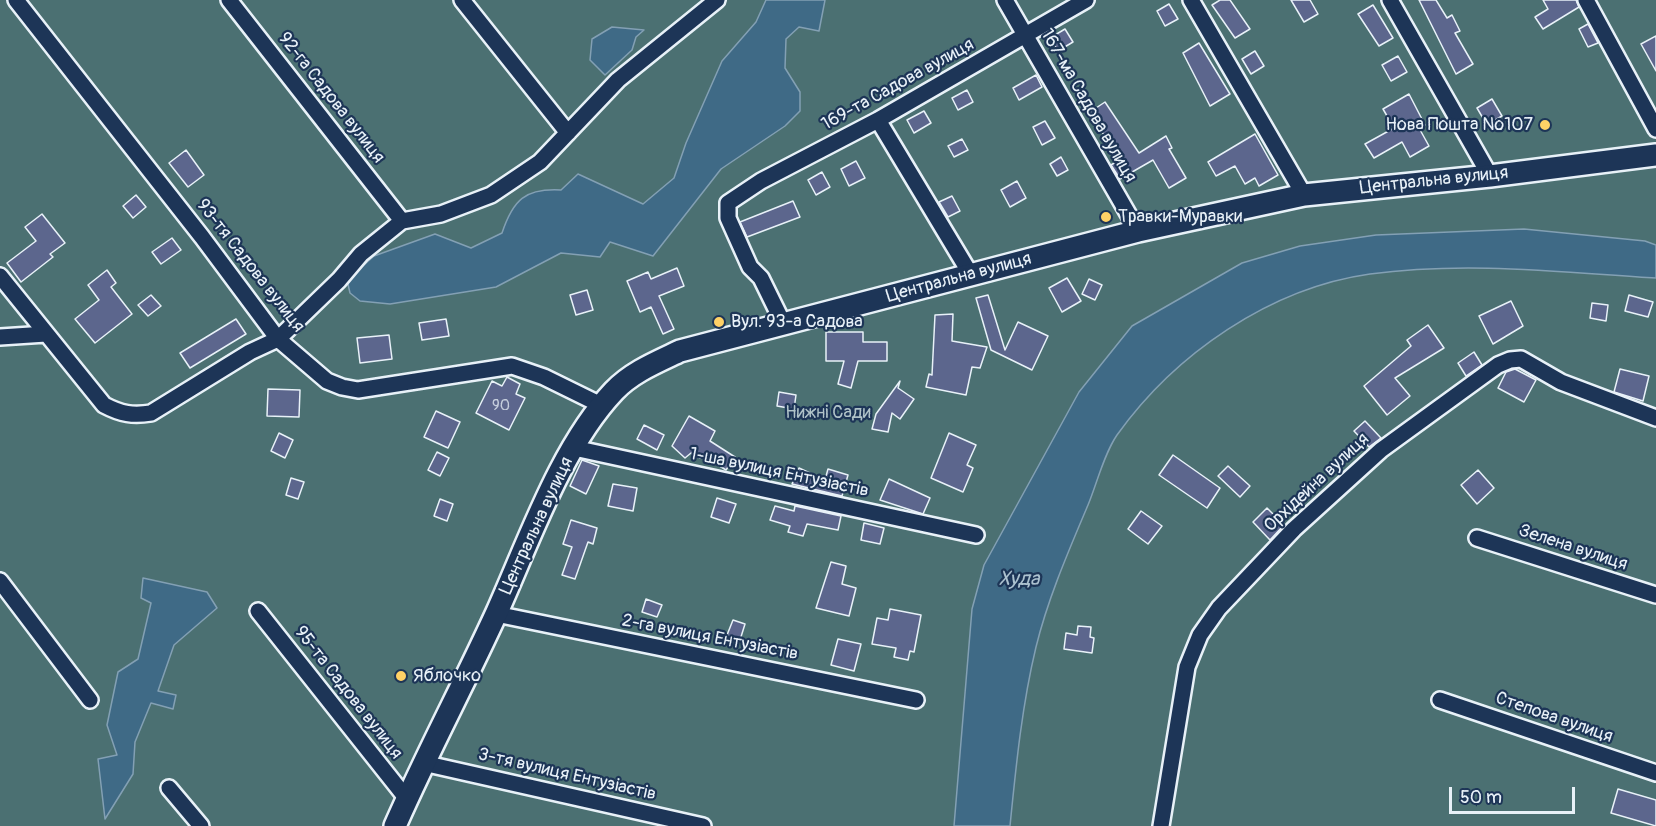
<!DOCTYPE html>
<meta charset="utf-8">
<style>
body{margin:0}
#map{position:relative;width:1656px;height:826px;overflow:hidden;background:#1d3557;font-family:Pangolin,sans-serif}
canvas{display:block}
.scale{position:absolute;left:1449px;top:787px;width:126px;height:27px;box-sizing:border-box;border:3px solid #e8f1f8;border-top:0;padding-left:8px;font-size:18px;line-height:21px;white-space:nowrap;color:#e8f1f8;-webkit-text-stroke:4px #1d3557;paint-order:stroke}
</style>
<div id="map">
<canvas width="1656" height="826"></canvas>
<div class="scale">50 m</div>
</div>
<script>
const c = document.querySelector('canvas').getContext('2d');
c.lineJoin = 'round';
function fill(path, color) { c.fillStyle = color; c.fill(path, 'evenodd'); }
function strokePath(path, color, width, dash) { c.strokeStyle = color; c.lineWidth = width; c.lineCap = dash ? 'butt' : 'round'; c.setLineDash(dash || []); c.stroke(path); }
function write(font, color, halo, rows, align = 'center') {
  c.font = font + ' Pangolin,sans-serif'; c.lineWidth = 4.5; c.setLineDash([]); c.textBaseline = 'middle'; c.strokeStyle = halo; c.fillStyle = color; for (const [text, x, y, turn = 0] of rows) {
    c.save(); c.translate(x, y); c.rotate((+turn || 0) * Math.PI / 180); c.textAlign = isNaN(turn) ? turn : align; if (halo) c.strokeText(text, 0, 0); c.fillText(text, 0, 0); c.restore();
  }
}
fill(new Path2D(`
 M0,0H1656V826H0Z`), '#4b7072');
const water = new Path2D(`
 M766,0H825L819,31L799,27L786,39L785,68L800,92V111L785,126L721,169L653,256L610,242L600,257L561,253L496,287L390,304L360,301L350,293L347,280L374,256L435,234L471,248L502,233C513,200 525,188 561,190L578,174L643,204L674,178L686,143L722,61L756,22Z
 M612,27L644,30L636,37L632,50L605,75L590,60L592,39Z
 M1524,229L1645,241L1656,245V278C1561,272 1465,261 1370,274C1270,288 1175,354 1117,435C1104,454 1097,483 1088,505C1069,550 1048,598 1036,647C1022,705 1016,766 1010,826H954L972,609L984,565L1079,392L1132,326L1242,263L1300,246L1376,235Z
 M143,578L207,592L217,608L174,645L158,691L176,695L173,709L151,703L135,742L133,774L105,819L98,759L117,755L107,725L118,672L138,659L151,603L141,598Z`);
fill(water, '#3f6a86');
strokePath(water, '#83a0b4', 1.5);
const building = new Path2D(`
 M1220,0H1230L1250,29L1235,38L1212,5Z
 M1291,0H1310L1318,14L1304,22Z
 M1419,0H1436L1447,18L1452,15L1460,31L1455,33L1473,64L1456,74Z
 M1543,0H1576L1579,7L1543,29L1535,17L1548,9Z
 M1169,4L1178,19L1165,26L1157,11Z
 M1373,5L1393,38L1379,46L1358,14Z
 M1588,24L1598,43L1588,47L1579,29Z
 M1065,29L1073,42L1058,51L1050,38Z
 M1656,36V71L1641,44Z
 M1199,43L1230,94L1210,106L1183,53Z
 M1255,51L1264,66L1251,74L1242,59Z
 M1398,56L1407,72L1391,81L1382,65Z
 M1036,75L1042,87L1019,100L1013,88Z
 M967,90L973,102L958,110L952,98Z
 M1409,94L1425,125L1419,128L1429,146L1410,157L1402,142L1374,158L1365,144L1394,128L1383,109Z
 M1492,99L1502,116L1487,125L1477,108Z
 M1105,102L1139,153L1166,136L1172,148L1169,149L1186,178L1169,188L1153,160L1120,179L1111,165L1119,160L1090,112Z
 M924,111L931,123L914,133L907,120Z
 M1045,121L1055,138L1042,145L1033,127Z
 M1255,134L1278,175L1259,186L1255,178L1245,184L1235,166L1216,176L1208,162Z
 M962,139L968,150L954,157L948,146Z
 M186,150L204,175L188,187L169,163Z
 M1061,157L1068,170L1057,176L1050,164Z
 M856,161L865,178L849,186L841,169Z
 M822,172L830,187L816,195L808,180Z
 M1017,181L1026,198L1010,207L1001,190Z
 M136,195L146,207L133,218L123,206Z
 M952,196L960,211L948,217L939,202Z
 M793,201L800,217L747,237L740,222Z
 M42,214L65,243L50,254L53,257L21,282L7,263L36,241L25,227Z
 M172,238L181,250L161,264L152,252Z
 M677,268L684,286L659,296L674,329L663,334L651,307L640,312L627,281L648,272L651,279Z
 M107,270L116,283L111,287L132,314L95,343L75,319L99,300L88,285Z
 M1067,278L1081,301L1062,312L1049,288Z
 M1089,279L1102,285L1095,300L1082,294Z
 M587,290L593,310L576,315L570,295Z
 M151,295L161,306L148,316L138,305Z
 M988,295L1005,350L1018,322L1048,336L1032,370L991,350L976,298Z
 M1629,295L1653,302L1648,317L1625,311Z
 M1511,301L1523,326L1493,344L1479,316Z
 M1592,303L1608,305L1606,321L1590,318Z
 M953,314L952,341L987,347L980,368L972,367L966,395L926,387L929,374L932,375L935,315Z
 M236,319L246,334L190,368L180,353Z
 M446,319L449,336L422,340L419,323Z
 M1428,325L1444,348L1395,378L1410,396L1387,415L1364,386L1411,346L1407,340Z
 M826,332H863V342H887V361H858L851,388L838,384L844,361H826Z
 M389,335L392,359L360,363L357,338Z
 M1474,352L1482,365L1466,376L1458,363Z
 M1515,369L1536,380L1524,402L1498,388L1506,372Z
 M1620,369L1649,376L1643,401L1614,392Z
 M507,377L520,384L516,394L525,398L509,430L476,413L492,381L502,386Z
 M900,381L898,388L914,399L900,419L892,413L888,432L872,429L876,414Z
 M268,389L300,390L299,417L267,416Z
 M779,392L796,395L794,409L777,406Z
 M436,411L460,422L448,448L424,437Z
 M689,416L715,431L710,441L735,457L726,470L702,455L700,458L691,453L685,458L672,446Z
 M1365,421L1381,438L1369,447L1354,431Z
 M644,425L664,435L657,450L637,439Z
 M279,433L293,440L285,458L271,451Z
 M949,433L976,445L967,465L973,468L963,492L931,478Z
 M437,452L449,458L440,476L428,470Z
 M1173,455L1220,488L1207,508L1159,475Z
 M582,460L599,466L586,494L570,486Z
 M1228,466L1250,486L1240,497L1218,476Z
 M799,468L825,480L828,469L848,475L842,496L792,484Z
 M1478,470L1494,488L1477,504L1461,485Z
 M291,478L304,482L298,499L286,495Z
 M889,479L930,498L923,514L880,500Z
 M613,484L637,488L633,511L608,506Z
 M717,498L736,504L729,523L711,517Z
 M440,499L453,504L447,521L434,516Z
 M775,506L794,511L795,506L841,516L838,530L807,524L803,536L788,532L790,526L770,520Z
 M1267,508L1284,525L1270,540L1253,522Z
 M1141,511L1162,526L1148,544L1128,529Z
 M571,520L597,528L593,544L588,542L575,579L562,575L572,547L563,544Z
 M864,523L884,528L880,544L861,540Z
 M831,562L846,566L842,584L856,588L849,616L816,608Z
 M646,599L662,605L657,617L642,612Z
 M890,609L921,615L914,652L910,651L908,660L894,657L896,648L872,644L877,618L888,620Z
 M733,620L745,624L740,640L727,635Z
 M1078,626L1091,627L1090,637L1094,638L1092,653L1064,649L1066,633L1077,635Z
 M838,639L861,644L854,671L831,665Z
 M1618,789L1656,800V826L1611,813Z`);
fill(building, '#5c668d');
strokePath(building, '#e8f1f8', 1.5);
const street = new Path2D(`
 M16,0L202,237L278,339L327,381L342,387L358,390L512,366L544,377L601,405
 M229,0L402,221
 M462,0L568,133
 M1005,0L1138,231
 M1191,0L1304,195
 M1390,0L1490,176
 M1586,0L1656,129
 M878,120L971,275
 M0,276L104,405C121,414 133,416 151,413L250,352L278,339L339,280L361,254L402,221L441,214L491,195L540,162L618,80L717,0
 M784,325L761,278L750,267L728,218V203L761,181L878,120L1086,0
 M0,337L46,334
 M574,448L976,535
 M1477,538L1656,595
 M0,581L90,700
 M258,611L407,799
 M496,614L916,700
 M1440,700L1656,773
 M423,763L703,826
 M169,788L201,826
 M1161,826L1187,667L1200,635L1219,608L1294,529L1381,450L1498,365L1510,360L1521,359L1561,382L1656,418`);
const secondary = new Path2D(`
 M395,826C427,753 464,684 497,612C529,541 561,447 614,391C632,372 657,362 680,351L1138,231L1304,195L1490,176L1656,155`);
strokePath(street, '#e8f1f8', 20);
strokePath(secondary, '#e8f1f8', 26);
strokePath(street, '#1d3557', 15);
strokePath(secondary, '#1d3557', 21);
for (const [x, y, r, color] of [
 [1545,125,6,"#ffd166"],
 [1106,217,6,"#ffd166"],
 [719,322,6,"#ffd166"],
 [401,676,6,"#ffd166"]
]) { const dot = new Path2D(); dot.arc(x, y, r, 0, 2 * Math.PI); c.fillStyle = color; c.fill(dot); strokePath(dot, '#1d3557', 2); }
write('15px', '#c5cedd', null, [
 ["90",501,406]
]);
write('18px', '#e8f1f8', '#1d3557', [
 ["169-та Садова вулиця",898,85,-29],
 ["92-га Садова вулиця",331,98,52],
 ["167-ма Садова вулиця",1088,106,60],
 ["Центральна вулиця",1434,181,-6],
 ["93-тя Садова вулиця",250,266,52],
 ["Центральна вулиця",959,278,-15],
 ["1-ша вулиця Ентузіастів",779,473,12],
 ["Орхідейна вулиця",1317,483,-43],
 ["Центральна вулиця",537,526,-65],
 ["Зелена вулиця",1573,548,18],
 ["2-га вулиця Ентузіастів",710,638,11],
 ["95-та Садова вулиця",348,693,52],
 ["Степова вулиця",1554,718,19],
 ["3-тя вулиця Ентузіастів",567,775,13]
]);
write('18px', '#e8f1f8', '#1d3557', [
 ["Нова Пошта №107",1533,125,"right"],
 ["Травки-Муравки",1118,217],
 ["Вул. 93-а Садова",731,322],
 ["Яблочко",413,676]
], 'left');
write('18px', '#b1c4c9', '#1d3557', [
 ["Нижні Сади",828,413]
]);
write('italic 20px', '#adc2d0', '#1d3557', [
 ["Худа",1019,580]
]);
</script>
